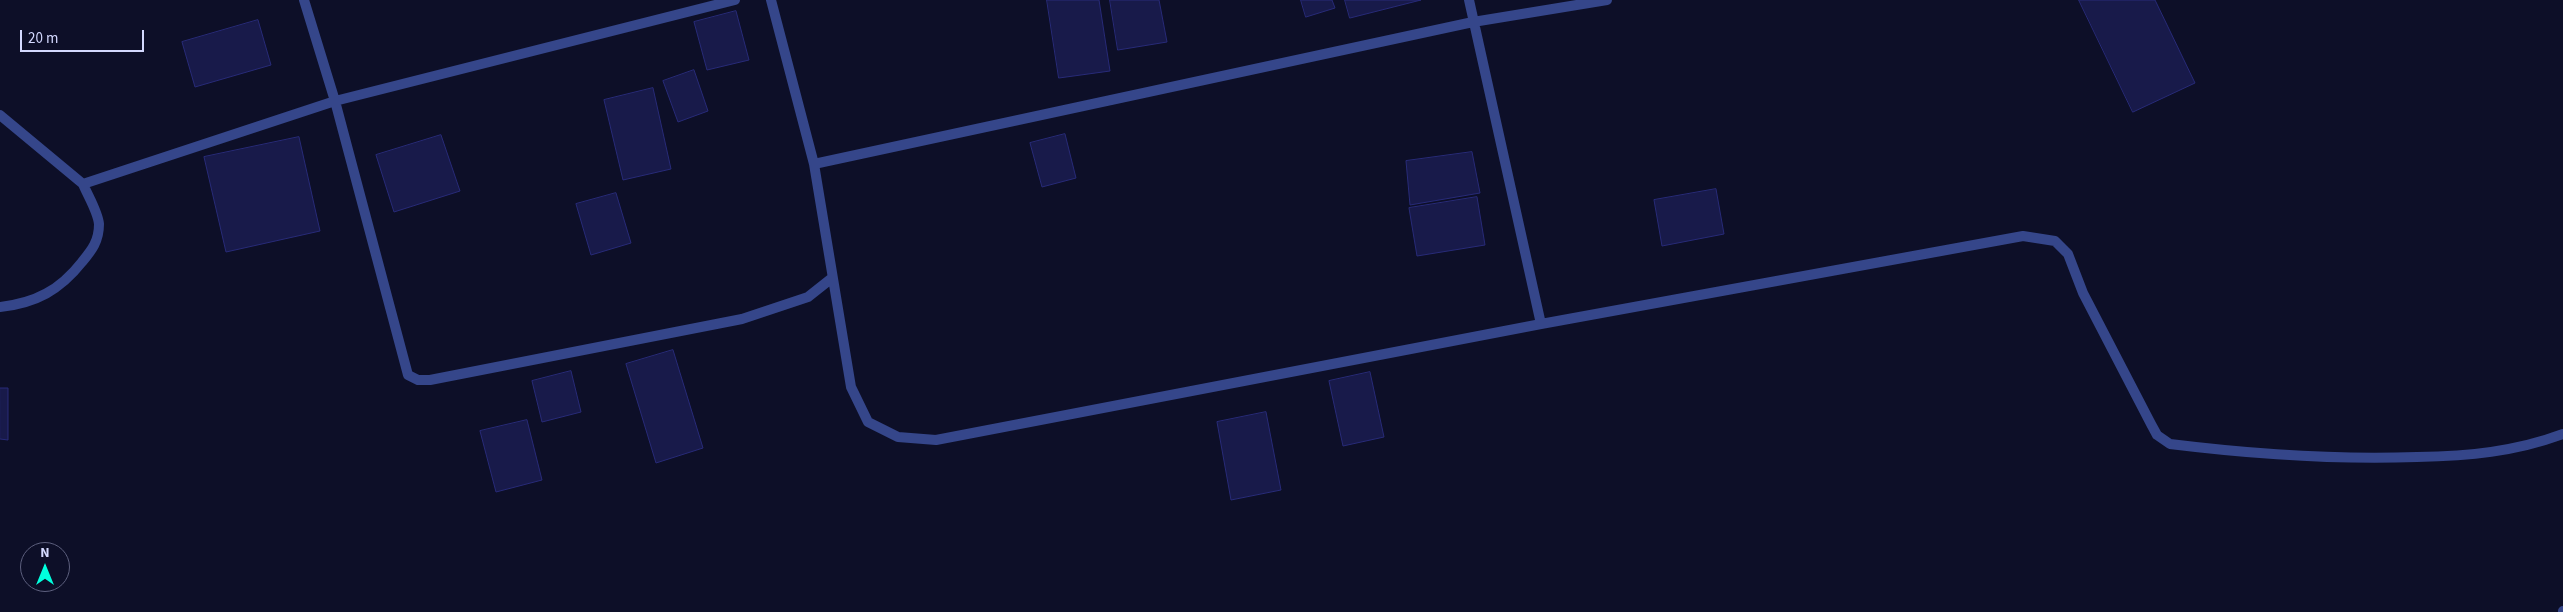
<!DOCTYPE html>
<style>
body{margin:0}
#map{position:relative;width:2563px;height:612px;overflow:hidden;background:#0d0f28;font-family:"Source Sans 3",sans-serif}
canvas{display:block}
.north{position:absolute;left:20px;top:542px;width:50px;height:50px;box-sizing:border-box;background:#0d0f28;border:1px solid #5d607e;border-radius:50%;rotate:0deg;font-size:14px;font-weight:700;line-height:20px;text-align:center;color:#d4d9ff}
.north::after{content:'';display:block;margin:auto;width:18px;height:22px;background:#0fd;clip-path:polygon(50% 0,100% 100%,50% 72%,0 100%)}
.scale{position:absolute;left:20px;top:30px;width:124px;height:22px;box-sizing:border-box;border:2px solid #d4d9ff;border-top:0;padding-left:6px;font-size:15px;line-height:18px;white-space:nowrap;color:#d4d9ff;-webkit-text-stroke:4px #0d0f28;paint-order:stroke}
</style>
<div id="map">
<canvas width="2563" height="612"></canvas>
<div class="north">N</div>
<div class="scale">20 m</div>
</div>
<script>
const c = document.querySelector('canvas').getContext('2d');
c.lineJoin = 'round';
function fill(path, color) { c.fillStyle = color; c.fill(path, 'evenodd'); }
function strokePath(path, color, width, dash) { c.strokeStyle = color; c.lineWidth = width; c.lineCap = dash ? 'butt' : 'round'; c.setLineDash(dash || []); c.stroke(path); }
const building = new Path2D(`
 M1047,0H1099L1110,71L1059,78Z
 M1110,0H1159L1167,42L1118,50Z
 M1301,0H1332L1335,8L1306,17Z
 M1345,0H1421L1350,18Z
 M2079,0H2155L2195,83L2133,112Z
 M736,11L749,60L707,70L694,22Z
 M258,20L271,65L195,87L182,42Z
 M694,70L708,111L678,122L663,81Z
 M653,88L671,169L623,180L604,100Z
 M1065,134L1076,178L1042,187L1030,143Z
 M441,135L460,191L394,212L376,155Z
 M299,137L320,231L226,252L204,157Z
 M1472,152L1480,193L1410,205L1406,161Z
 M1716,189L1724,234L1662,246L1654,200Z
 M616,193L631,243L591,255L576,204Z
 M1477,197L1485,245L1417,256L1409,208Z
 M673,350L703,448L656,463L626,364Z
 M571,371L581,412L542,422L532,381Z
 M1370,372L1384,437L1343,446L1329,381Z
 M0,388H8V440L0,439Z
 M1266,412L1281,490L1231,500L1217,422Z
 M527,420L542,480L496,492L480,431Z`);
fill(building, '#181a4a');
strokePath(building, '#282b78', 1);
strokePath(new Path2D(`
 M304,0L335,101L408,375L418,380H430L742,319L808,297L832,278
 M771,0L814,164L851,387L868,422L898,437L936,440L1541,324L2023,236L2055,241L2068,254L2083,293L2151,424L2157,435L2170,444C2251,454 2335,460 2417,457C2468,456 2515,452 2563,434
 M1469,0L1541,324
 M0,115L83,184L335,101L735,0
 M814,164L1473,22L1607,0
 M0,307C36,303 60,290 82,262C92,250 99,241 99,224C98,212 88,196 83,184
 M2563,612V611`), '#35468a', 10);
</script>
